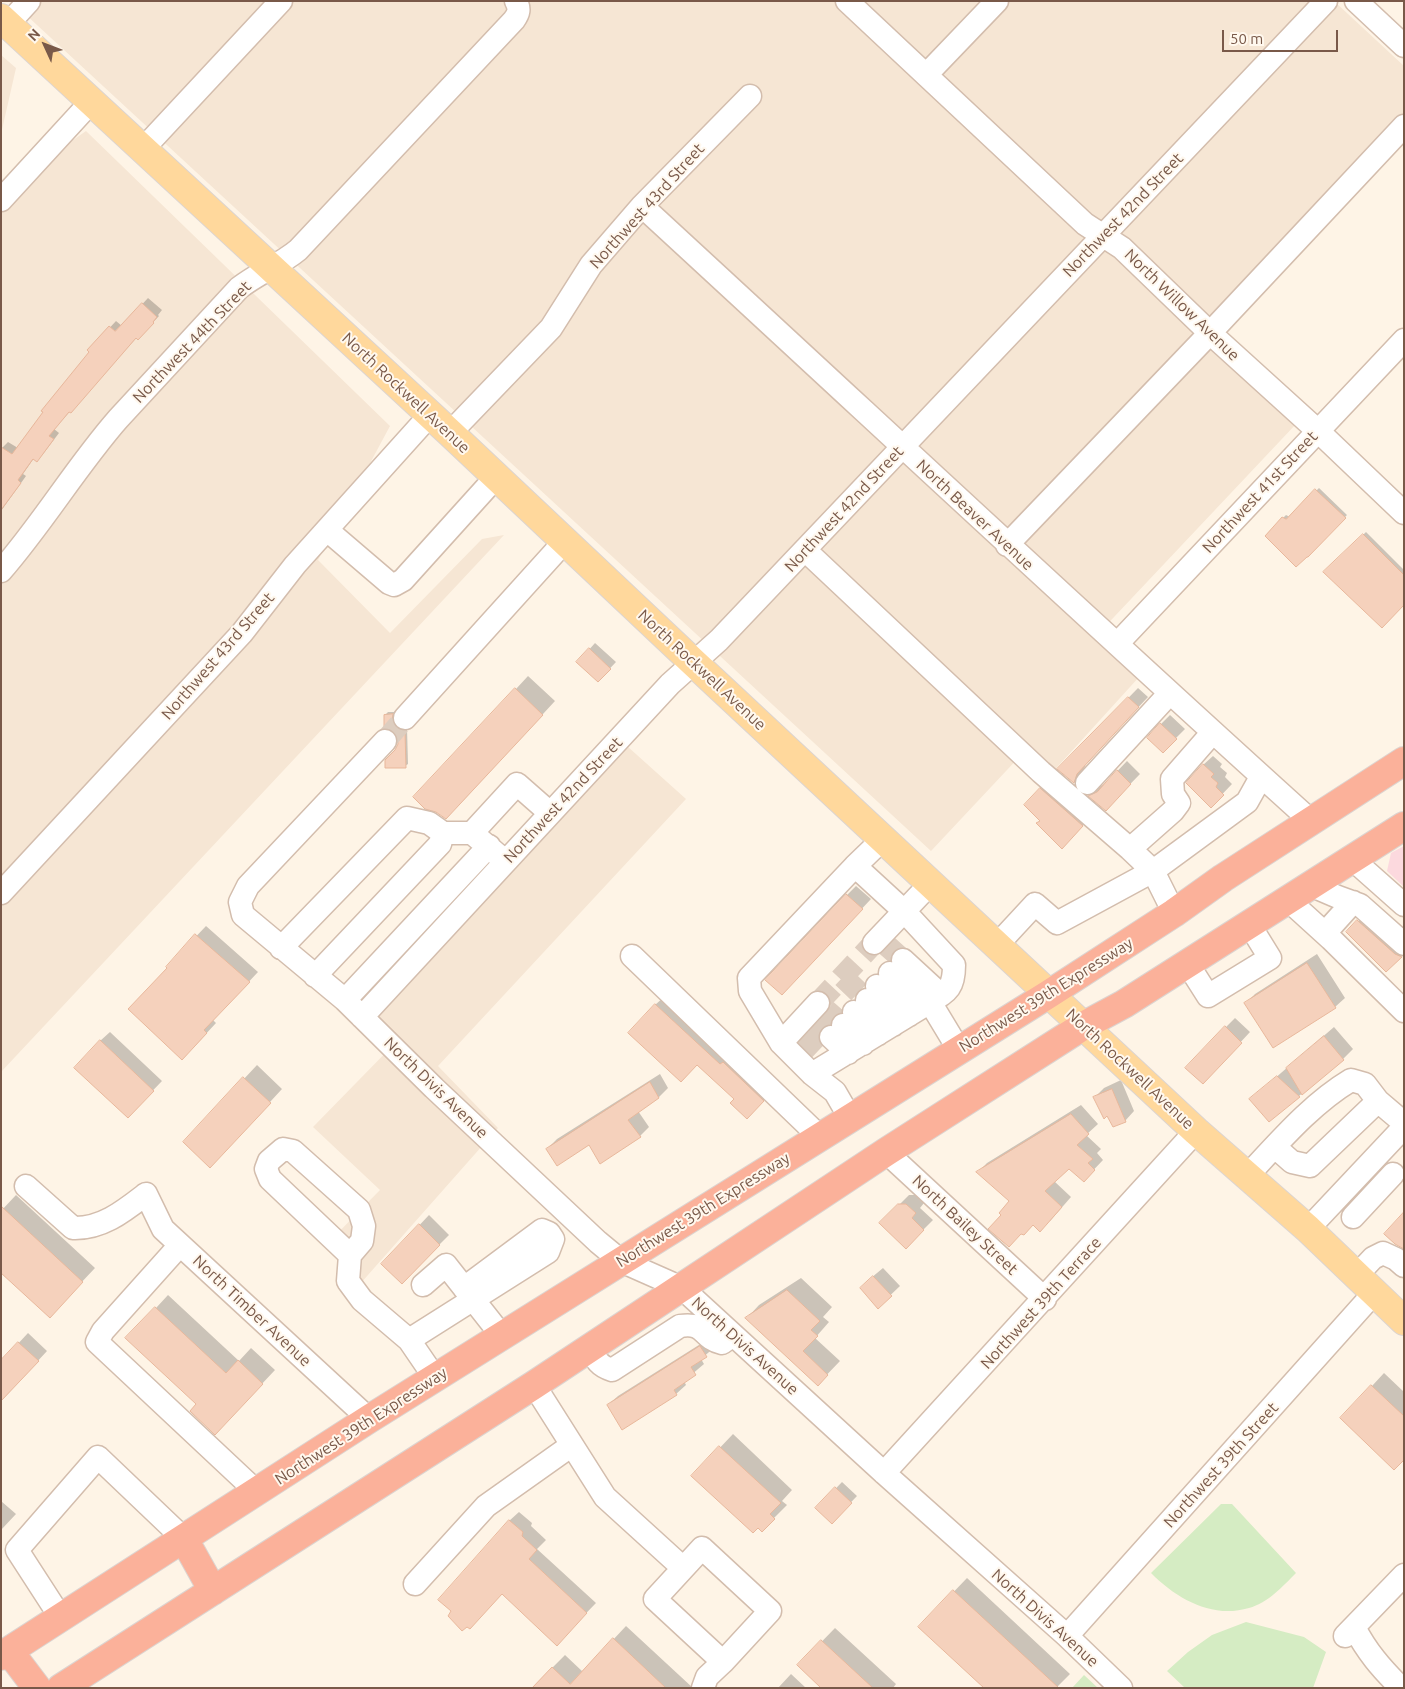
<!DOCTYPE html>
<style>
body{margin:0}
#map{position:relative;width:1405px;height:1689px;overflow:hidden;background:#fef4e6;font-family:Ubuntu,sans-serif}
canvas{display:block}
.frame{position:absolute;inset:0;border:2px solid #795949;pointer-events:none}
.north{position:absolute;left:20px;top:20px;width:50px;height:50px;-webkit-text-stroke:4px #fff8ee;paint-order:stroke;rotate:313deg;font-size:14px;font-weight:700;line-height:20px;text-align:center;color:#795949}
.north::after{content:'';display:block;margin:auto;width:18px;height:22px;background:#795949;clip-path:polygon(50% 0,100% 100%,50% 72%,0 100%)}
.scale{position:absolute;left:1222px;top:30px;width:116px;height:22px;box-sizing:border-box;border:2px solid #795949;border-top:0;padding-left:6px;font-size:15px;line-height:18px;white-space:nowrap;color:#795949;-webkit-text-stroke:4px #fff8ee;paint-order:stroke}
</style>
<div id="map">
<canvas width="1405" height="1689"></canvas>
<div class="frame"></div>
<div class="north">N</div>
<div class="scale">50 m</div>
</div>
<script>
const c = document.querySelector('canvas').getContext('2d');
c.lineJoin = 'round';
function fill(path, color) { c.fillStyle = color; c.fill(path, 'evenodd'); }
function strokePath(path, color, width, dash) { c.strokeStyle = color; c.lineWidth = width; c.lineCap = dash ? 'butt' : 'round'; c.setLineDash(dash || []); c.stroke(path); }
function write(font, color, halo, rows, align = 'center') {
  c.font = font + ' Ubuntu,sans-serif'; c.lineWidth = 4; c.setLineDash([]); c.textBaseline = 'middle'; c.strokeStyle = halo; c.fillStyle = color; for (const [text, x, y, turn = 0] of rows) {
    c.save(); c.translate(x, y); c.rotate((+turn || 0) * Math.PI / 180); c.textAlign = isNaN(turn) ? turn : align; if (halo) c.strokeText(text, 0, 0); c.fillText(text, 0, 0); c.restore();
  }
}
fill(new Path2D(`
 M11,1H1334L1404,66V113L1199,334L1297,423L1098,634L1140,676L1050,775L1022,754L931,851Z
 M1,55L16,68L1,134Z
 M86,131L390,426L318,560L390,633L482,539L504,535L1,1072V191Z
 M627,746L686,799L438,1066L498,1128L360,1284L325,1246L380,1190L313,1127L399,1039L377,1015Z`), '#f6e6d4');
fill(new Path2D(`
 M1404,846V887L1387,871L1391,853Z`), '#fcd9de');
fill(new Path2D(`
 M1221,1504H1232L1296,1573C1283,1586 1268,1603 1249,1608C1212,1619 1177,1599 1151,1573Z
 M1246,1622L1304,1637L1326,1652L1313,1688H1185L1167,1671L1188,1652L1212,1635Z
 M1084,1675L1098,1688H1072Z`), '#d5ecc3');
fill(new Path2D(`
 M148,298L162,310L158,315L159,316L144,332L137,337L54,429L59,433L43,454L37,460L34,458L23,474L26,476L1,511V449L8,442L18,448L91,352L89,350L116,321L122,326Z
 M1319,488L1347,515L1308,556L1266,535L1286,515L1290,517Z
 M1366,532L1404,570V603L1325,572Z
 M595,643L616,662L598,681L578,662Z
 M528,676L555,701L459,805L516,689Z
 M1138,688L1148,697L1086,763L1083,773L1074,782L1059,769Z
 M388,712H395V718L407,728L408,764L405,766L396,751L399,744L395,731L385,715Z
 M1170,715L1185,729L1163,751L1161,724Z
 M1213,756L1222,764L1220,767L1227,773L1225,777L1232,784L1211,806L1203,765Z
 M1127,761L1140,774L1106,809L1090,796L1099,787L1106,783Z
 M1050,780L1092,816L1071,838L1038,823L1041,820L1026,805Z
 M856,886L871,899L791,984L847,895Z
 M1368,912L1404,953L1386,971L1347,932Z
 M206,926L258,972L213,1020L216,1023L192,1049L168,966Z
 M1317,954L1345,998L1335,1007L1246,1003L1255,994Z
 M665,996L773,1091L747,1117L735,1099L697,1064L655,1005Z
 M1235,1018L1250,1032L1212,1073L1226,1027Z
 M1334,1027L1353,1049L1343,1059L1299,1096L1251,1099Z
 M110,1032L162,1081L137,1107L100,1041Z
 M257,1065L282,1089L223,1153L185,1142Z
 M660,1074L668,1088L659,1097L638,1111L649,1127L640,1136L547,1149L557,1139Z
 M1121,1080L1134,1111L1125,1121L1108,1114L1095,1097L1104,1088Z
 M1081,1105L1098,1124L1086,1135L1101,1149L1097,1153L1103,1160L1084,1180L1069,1167L1054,1181L1071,1197L1050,1221L1034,1224L1003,1215L1010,1201L978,1172L987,1163Z
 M16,1195L95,1268L62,1303L1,1211Z
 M909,1195H916L924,1203L920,1208L933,1220L906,1247L881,1223Z
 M429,1215L449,1235L402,1282L383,1264Z
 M883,1268L900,1286L878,1307L871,1278Z
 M801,1278L832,1307L823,1317L829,1322L815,1338L840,1361L818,1384L747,1318L759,1305Z
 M168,1295L239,1361L251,1348L275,1370L228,1420L156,1308Z
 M28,1333L47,1351L1,1401V1362Z
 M710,1338L716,1346L701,1359L704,1364L684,1381L686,1385L676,1394L623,1428L608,1405L618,1396Z
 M1384,1373L1404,1392V1459L1372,1386Z
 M733,1434L792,1490L782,1501L787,1505L762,1530L693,1476Z
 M842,1482L857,1496L832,1522L817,1508Z
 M1,1501L16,1514L1,1530Z
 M519,1512L532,1523L531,1526L546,1540L537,1549L596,1603L564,1636L509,1521Z
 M967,1578L1070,1674L1056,1688L920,1627Z
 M626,1626L693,1688H542L552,1668L565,1655L583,1672Z
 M835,1628L896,1684L893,1688H823L799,1665Z
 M791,1674L806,1688H778Z`), '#0003');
const building = new Path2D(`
 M142,303L157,317L153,322L154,323L138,340L136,338L71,413L69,412L49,436L54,439L37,462L33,459L18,480L21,483L1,510V447L12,454L43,412L41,411L89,352L87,350L109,326L115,331Z
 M1315,489L1346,518L1308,557H1307L1296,567L1265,536L1282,517L1286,519Z
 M1363,534L1404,575V605L1382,628L1323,572Z
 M589,648L611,669L598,682L576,662Z
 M515,688L543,715L446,819L436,812L425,809L413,797Z
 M1128,697L1139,707L1077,774L1074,783L1057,769Z
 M393,714L392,722L396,727L405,731L406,768H385V760L395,750L398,744L397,737L394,732L384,728V715Z
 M1160,723L1177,739L1163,753L1147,738Z
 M1203,764L1214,774L1211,777L1218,783L1216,787L1224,795L1211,808L1186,783Z
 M1117,770L1131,784L1106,811L1088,796L1097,792Z
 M1040,788L1083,826L1062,849L1036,823L1040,821L1024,805Z
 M846,894L863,909L782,995L765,980Z
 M1357,920L1395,954L1402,957L1386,972L1346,932Z
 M195,934L250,982L204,1030L207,1033L182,1060L128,1009L167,968L166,967Z
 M1307,963L1336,1008L1273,1048L1244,1003Z
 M655,1004L720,1064L723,1062L764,1101L747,1119L730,1103L734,1099L697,1065L681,1082L628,1033Z
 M1225,1026L1242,1043L1203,1084L1185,1068Z
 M1324,1036L1344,1060L1302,1095L1286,1068Z
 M100,1040L154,1091L128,1118L74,1068Z
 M1277,1076L1300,1097L1269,1122L1249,1099Z
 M243,1077L271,1103L210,1168L183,1142Z
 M650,1082L659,1098L628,1120L641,1137L600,1164L589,1145L557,1166L546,1149Z
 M1112,1089L1126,1122L1113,1127L1107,1116L1104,1119L1093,1097Z
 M1071,1114L1089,1134L1077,1145L1093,1159L1088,1163L1095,1170L1084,1182L1069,1169L1045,1191L1062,1207L1040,1232L1033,1225L1024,1235L1021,1234L1009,1247L988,1229L1001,1215L999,1213L1009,1201L976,1172Z
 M898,1204H906L916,1213L912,1218L924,1230L906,1249L879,1223Z
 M1,1206L83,1282L50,1318L1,1273Z
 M1404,1212V1249L1395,1244L1384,1234Z
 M419,1224L440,1245L402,1284L381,1264Z
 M873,1276L892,1296L878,1309L860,1288Z
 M787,1290L820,1321L811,1330L818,1336L803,1351L828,1375L818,1386L745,1318Z
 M155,1307L226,1373L238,1360L263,1384L215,1435L190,1411L196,1404L125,1338Z
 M18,1342L39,1361L1,1401V1360Z
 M700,1346L707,1357L691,1367L696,1375L674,1390L677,1395L622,1430L607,1405Z
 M1371,1385L1404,1416V1460L1394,1470L1340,1418Z
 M719,1446L781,1503L770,1514L775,1519L762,1532L758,1528L753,1533L691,1476Z
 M835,1487L852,1503L832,1524L815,1508Z
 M509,1520L523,1532L522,1536L537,1550L529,1559L587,1613L557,1646L502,1594L470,1629L467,1627L462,1631L448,1616L451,1611L438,1600Z
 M953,1590L1059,1688H984L918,1627Z
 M613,1638L666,1688H532L552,1667L570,1684Z
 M821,1640L873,1688H821L797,1665Z`);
fill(building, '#f5d1bc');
strokePath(building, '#e8b79b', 1);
strokePath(new Path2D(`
 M385,741L405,718
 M884,943L903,960
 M843,977L867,1000
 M816,1023L831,1037
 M843,1025L818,1003L874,943
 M804,1036L819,1050`), '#ddcdbf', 22, [22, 11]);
const minor = new Path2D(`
 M847,1L1085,224L1122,248L1210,333L1318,431L1404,513
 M1356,1L1404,46
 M8,24L29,1
 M926,75L997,1
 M143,149L281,1
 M1,200L91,102
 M642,206C865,411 1086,618 1311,821
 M450,433L551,328L591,265L642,206L750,96
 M327,530L389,583L394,585L403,580L496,477
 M1007,545L1210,333L1404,126
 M805,550L1041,772L1130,849L1153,871L1174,913
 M1,571C43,523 76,467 118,419L239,288C258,273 280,265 298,250L514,20C519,13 520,9 516,1
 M1117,644L1404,340
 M405,718L565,541
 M385,741L248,886L240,902L243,915L345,1000L434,1088L598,1242L621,1261L682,1288L884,1473L1067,1636L1121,1688
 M1087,783L1170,693
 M472,833L517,784L550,813
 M1130,849L1173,811L1179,803L1173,794L1172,779L1213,732
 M1351,858L1404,905
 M855,866L904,911L954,965C954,988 948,991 930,1002
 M1310,885L1338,897L1360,905L1404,944
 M1,893L242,633L295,565L430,415
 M1287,899L1331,939L1404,1011
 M1325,933L1353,902
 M874,943L931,883
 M997,945L1035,904L1057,923L1153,871L1247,802L1261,777
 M281,948L407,818L429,823L443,833H472L505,861
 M632,956L820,1137
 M903,960L941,995
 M1187,963L1208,996L1270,958L1249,924
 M890,973L924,1006
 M315,976L440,844L443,833
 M877,986L909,1015
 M345,1000L489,846
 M867,1000L893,1025
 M854,1012L878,1034
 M362,1017L670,684L719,640L1326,1
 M843,1025L863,1044
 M831,1037L848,1053
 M781,1043L818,1003
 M812,1074L930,1002L959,1050
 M850,1118L835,1092L812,1074L781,1043L750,991L749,978L855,866L883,839
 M1275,1147L1292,1162L1310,1166L1378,1101
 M886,1152L1045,1299
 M1247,1176C1279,1142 1311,1104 1351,1080L1365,1084L1378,1101L1404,1123
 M26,1186L73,1228C102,1229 124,1211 146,1194L163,1229L369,1419
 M1353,1217L1393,1174
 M1308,1229L1404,1127
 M180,1245L103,1331L97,1342L257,1492
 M350,1255L362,1241L364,1226L359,1210L293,1151L283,1149L269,1161L266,1169L270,1179L350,1255L348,1281L362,1300L409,1340
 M1356,1276L1373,1258L1383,1253L1396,1259L1404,1266
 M423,1285L446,1265L502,1336
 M590,1348C596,1360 599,1366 612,1370L680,1326C707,1322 700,1338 722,1343L733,1335
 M435,1378L409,1340L548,1252L553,1239L549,1233L542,1230L464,1288
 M534,1385L605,1497L683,1568
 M884,1473L1196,1131
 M702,1548L770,1611L723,1662L655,1599Z
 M415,1584L486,1506L572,1445
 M61,1618L17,1550L98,1457L184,1539
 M1354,1627C1367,1652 1381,1668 1401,1688
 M1067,1636L1374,1293
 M1345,1636L1404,1575
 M703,1688L707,1677L723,1662`);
const major = new Path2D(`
 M1,18L450,433L694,663L1196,1131L1308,1229L1404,1321`);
const highway = new Path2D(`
 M184,1539L213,1591
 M9,1651L37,1688
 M1,1656L369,1419L1049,994L1174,913L1223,878L1404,761
 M61,1688L534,1385L886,1152L1083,1026L1124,1004L1404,826`);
strokePath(minor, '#d3bdad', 25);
strokePath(major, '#dcd4d0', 30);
strokePath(highway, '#dcd4d0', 30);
strokePath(minor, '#fff', 22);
strokePath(major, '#ffd89c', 28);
strokePath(highway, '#fbb19a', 28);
write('16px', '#795949', '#fff8ee', [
 ["Northwest 43rd Street",647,206,-48],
 ["Northwest 42nd Street",1123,215,-46],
 ["North Willow Avenue",1182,305,44],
 ["Northwest 44th Street",192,342,-46],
 ["North Rockwell Avenue",406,393,43],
 ["Northwest 41st Street",1260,492,-47],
 ["Northwest 42nd Street",844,509,-47],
 ["North Beaver Avenue",975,515,43],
 ["Northwest 43rd Street",218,656,-49],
 ["North Rockwell Avenue",702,670,43],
 ["Northwest 42nd Street",563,800,-47],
 ["Northwest 39th Expressway",1046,995,-32],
 ["North Rockwell Avenue",1130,1069,43],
 ["North Divis Avenue",436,1088,44],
 ["Northwest 39th Expressway",703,1210,-32],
 ["North Bailey Street",965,1225,43],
 ["Northwest 39th Terrace",1041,1303,-48],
 ["North Timber Avenue",252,1311,43],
 ["North Divis Avenue",745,1346,42],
 ["Northwest 39th Expressway",361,1426,-33],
 ["Northwest 39th Street",1221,1465,-48],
 ["North Divis Avenue",1045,1618,42]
]);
</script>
